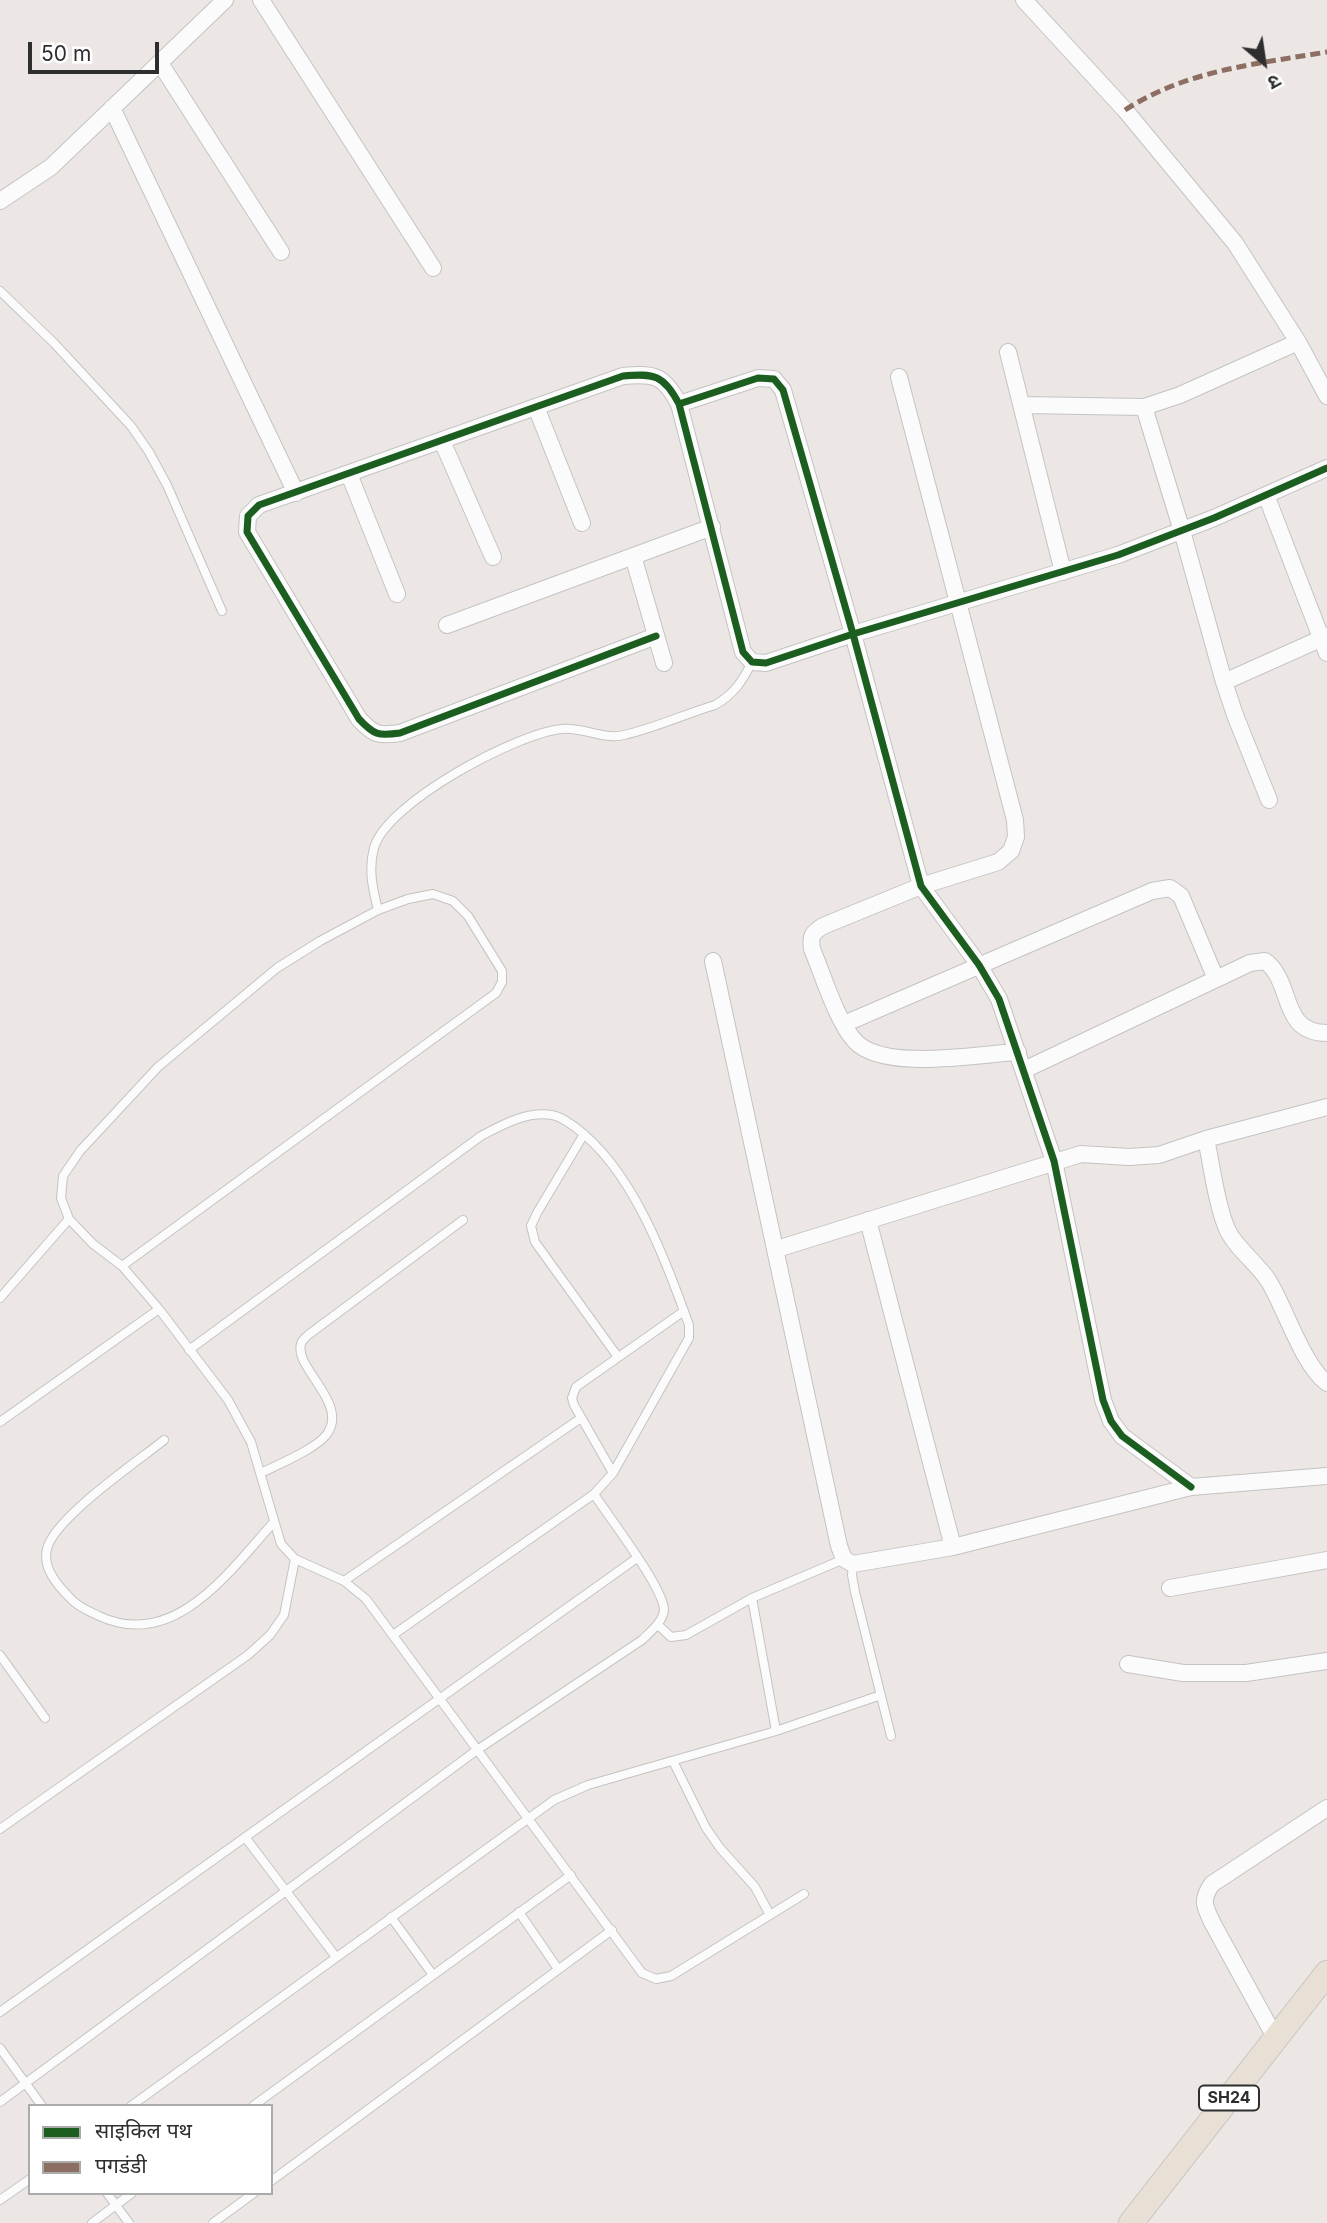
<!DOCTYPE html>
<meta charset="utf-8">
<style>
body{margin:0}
#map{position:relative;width:1327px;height:2223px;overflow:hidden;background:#ece7e4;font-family:Inter,"Noto Sans Devanagari",sans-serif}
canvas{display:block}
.legend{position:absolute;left:28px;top:2104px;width:245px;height:91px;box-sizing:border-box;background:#fff;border:2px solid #ababab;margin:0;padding:9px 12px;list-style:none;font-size:21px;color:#2e2e2e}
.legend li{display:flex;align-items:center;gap:14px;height:35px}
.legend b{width:35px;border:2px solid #ababab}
.north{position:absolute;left:1229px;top:28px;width:70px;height:70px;-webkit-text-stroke:5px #fff;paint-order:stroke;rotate:151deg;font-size:19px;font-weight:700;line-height:28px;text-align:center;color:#2e2e2e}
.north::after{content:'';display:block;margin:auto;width:24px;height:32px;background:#2e2e2e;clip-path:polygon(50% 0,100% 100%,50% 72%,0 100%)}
.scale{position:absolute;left:28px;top:42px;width:131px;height:32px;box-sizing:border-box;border:4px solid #2e2e2e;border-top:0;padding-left:9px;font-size:21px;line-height:24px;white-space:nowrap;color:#2e2e2e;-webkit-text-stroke:5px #fff;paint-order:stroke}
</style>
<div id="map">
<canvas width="1327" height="2223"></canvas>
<ul class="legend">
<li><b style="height:9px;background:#1b5e20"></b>साइकिल पथ</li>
<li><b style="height:9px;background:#8d6e63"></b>पगडंडी</li>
</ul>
<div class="north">उ</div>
<div class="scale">50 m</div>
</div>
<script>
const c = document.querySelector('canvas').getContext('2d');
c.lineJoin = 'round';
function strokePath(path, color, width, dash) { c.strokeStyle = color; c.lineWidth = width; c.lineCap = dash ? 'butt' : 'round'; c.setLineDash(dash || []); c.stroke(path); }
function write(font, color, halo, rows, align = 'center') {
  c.font = font + ' Inter,sans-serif'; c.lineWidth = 6; c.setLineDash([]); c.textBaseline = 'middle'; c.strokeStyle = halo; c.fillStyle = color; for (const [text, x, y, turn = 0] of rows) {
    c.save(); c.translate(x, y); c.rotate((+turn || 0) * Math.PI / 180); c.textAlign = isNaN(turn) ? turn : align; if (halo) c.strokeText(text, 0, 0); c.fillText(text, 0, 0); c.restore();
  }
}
const service = new Path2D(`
 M0,291L54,343L131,426L149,452L167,485L222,611
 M378,910C373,890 368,869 374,848C386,803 517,733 562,729C583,727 603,740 624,735C655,728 685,714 715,705C734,694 742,682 752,662
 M584,1134L537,1213L531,1226L535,1242L618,1357
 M122,1266L496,993L502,982V971L468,916L453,901L433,894L408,899L378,910L320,941L277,968L223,1013L158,1067L80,1151L63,1176L61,1198L69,1219L93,1244L122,1266L159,1309L228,1400L251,1442L281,1544L295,1559L344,1581L366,1599L642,1973L656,1979L671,1976L804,1894
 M0,1298L69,1219
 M189,1350L481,1136C502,1125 526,1111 552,1115C560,1116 568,1122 575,1127C633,1170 665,1259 689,1325V1338L613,1473L594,1494L393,1635
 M0,1422L159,1309
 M164,1440C137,1462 54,1518 47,1549C42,1569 59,1587 72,1600C80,1608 89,1611 99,1616C174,1651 229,1572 273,1523
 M261,1473C279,1464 316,1449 327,1434C349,1403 294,1368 301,1344C302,1340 305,1338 308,1335L463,1220
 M613,1473L574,1405L572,1398L576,1387L684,1311
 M853,1564L852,1575L855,1592L891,1736
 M344,1581L581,1418
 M752,1598L776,1731
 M658,1625L671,1637L686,1635L752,1598L844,1559
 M0,1655L45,1718
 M673,1761L706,1828L720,1848L755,1887L770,1915
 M0,1829L248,1655L270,1635L284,1615L295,1559
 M245,1837L336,1957
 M519,1912L558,1969
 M391,1917L433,1975
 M0,2012L637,1558
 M0,2048L42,2106
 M0,2102L477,1750L642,1640C650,1632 663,1622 664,1610C664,1588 608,1516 594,1494
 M131,2106L554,1800L588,1785L776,1731L881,1695
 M253,2106L571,1875
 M271,2181L612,1930
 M107,2193L129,2223
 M0,2200L30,2179
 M92,2223L132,2193
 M213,2223L254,2193`);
const minor = new Path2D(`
 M261,0L433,268
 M1024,0L1125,110L1235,243L1298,342L1327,396
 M160,63L281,252
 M112,108L296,493
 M0,201L51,167L225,0
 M1008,352L1063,572
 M899,377L1015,820L1016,837L1011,851L998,862L921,886L823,926C812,933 810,936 812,949C823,975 837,1022 855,1041C883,1072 979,1054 1018,1052
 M679,404L758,378L774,379L783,390L853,634L921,886L979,965L999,999L1054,1161L1103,1400L1111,1421L1122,1436L1191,1487
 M1023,405L1144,407L1180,395L1298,342
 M536,407L582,523
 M1144,407L1182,531L1224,682L1235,715L1269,800
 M442,441L493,557
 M349,474L397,594
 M1266,495L1327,653
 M633,556L664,663
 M447,625L712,527
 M656,636L400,733C378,736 374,735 359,719L247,532L248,516L259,505L623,376C654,373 664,375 679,404L743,652L752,662L766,663L853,634L1118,555L1214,518L1327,468
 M1224,682L1327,636
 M713,961L839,1546L844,1559L853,1564L953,1547L1191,1487L1327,1476
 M844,1024L1152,891L1170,888L1181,896L1216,979
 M1024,1070L1250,963L1265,961C1294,982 1279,1033 1327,1033
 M1206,1139C1212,1166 1215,1197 1225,1224C1232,1245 1255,1261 1268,1280C1285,1307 1303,1366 1327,1383
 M868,1220L953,1547
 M777,1249L1081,1154L1129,1157L1159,1155L1206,1139L1327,1107
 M1170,1588L1327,1560
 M1128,1664L1183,1673H1246L1327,1661
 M1276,2039L1213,1924C1205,1907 1200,1901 1212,1884L1327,1808`);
const primary = new Path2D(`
 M1131,2223L1327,1973`);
strokePath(service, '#c4c3c3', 10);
strokePath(minor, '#c4c3c3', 18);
strokePath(primary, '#c6c4c4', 26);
strokePath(service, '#fcfbfb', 8);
strokePath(minor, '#fcfbfb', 16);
strokePath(primary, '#e9e0d5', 24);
strokePath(new Path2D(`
 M1125,110C1187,70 1256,64 1327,52`), '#8d6e63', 5, [10, 5]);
strokePath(new Path2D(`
 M679,404L758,378L774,379L783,390L853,634L921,886L979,965L999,999L1054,1161L1103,1400L1111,1421L1122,1436L1191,1487
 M656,636L400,733C378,736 374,735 359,719L247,532L248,516L259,505L623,376C654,373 664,375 679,404L743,652L752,662L766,663L853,634L1118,555L1214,518L1327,468`), '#1b5e20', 7);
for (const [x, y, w] of [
 [1229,2098,60]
]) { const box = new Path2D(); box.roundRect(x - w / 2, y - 12.5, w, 25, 5); c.fillStyle = '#fff'; c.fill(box); strokePath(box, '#2e2e2e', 2); }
write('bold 16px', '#2e2e2e', null, [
 ["SH24",1229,2098]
]);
</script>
